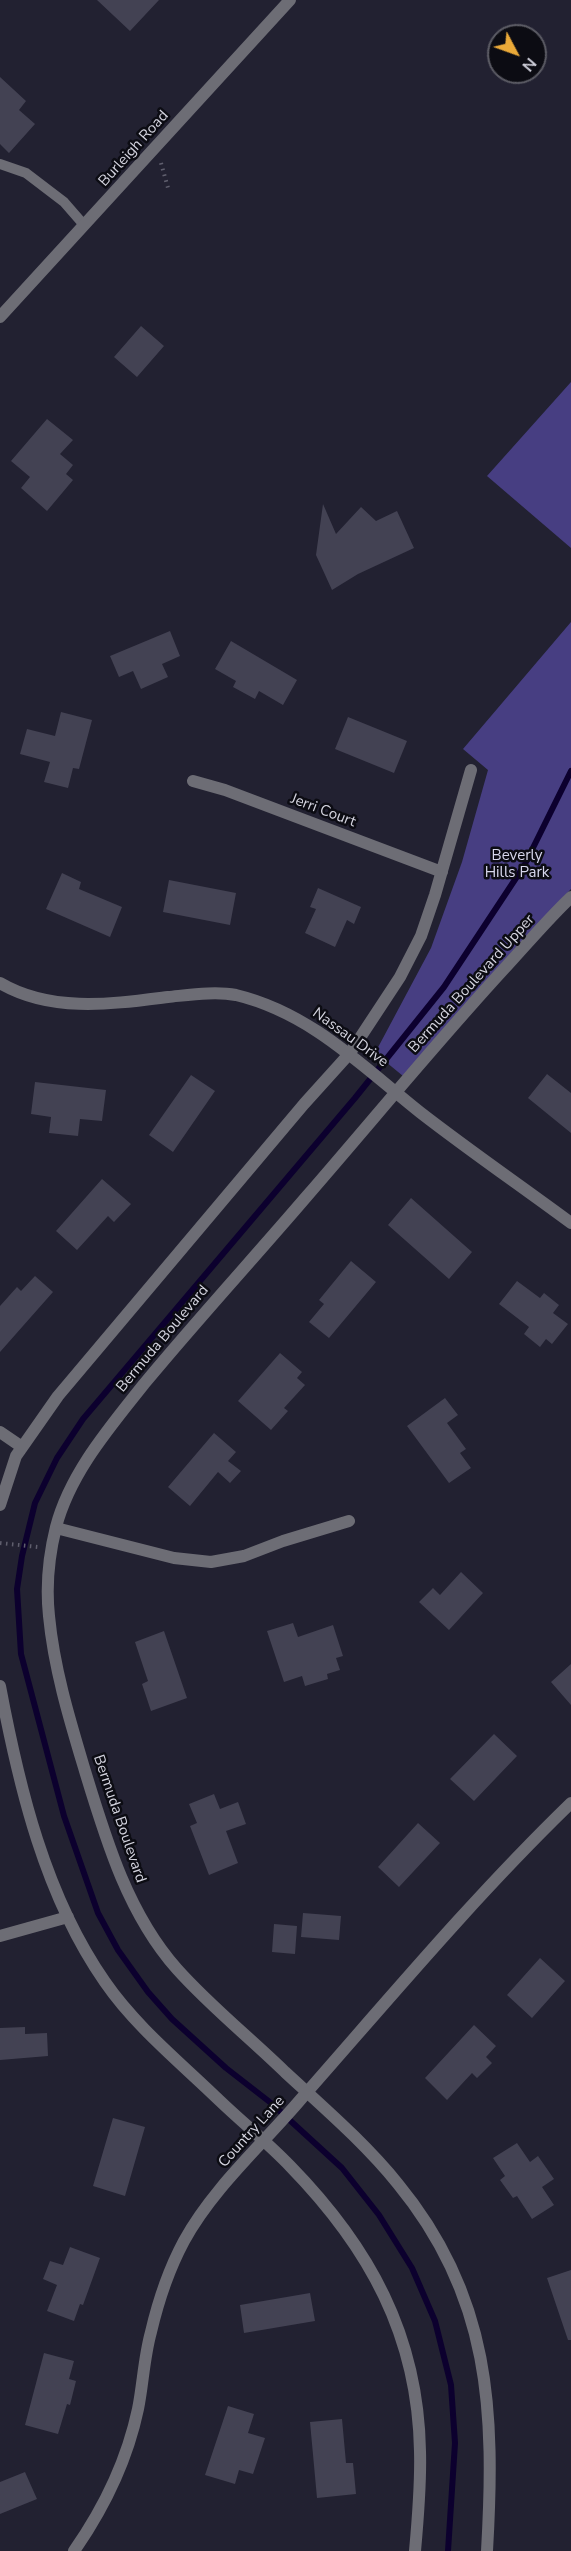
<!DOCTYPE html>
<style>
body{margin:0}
#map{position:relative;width:571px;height:2551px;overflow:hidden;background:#222131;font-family:"Nunito Sans",sans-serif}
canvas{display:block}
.north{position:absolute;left:487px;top:24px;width:60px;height:60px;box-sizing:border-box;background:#0c0c13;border:2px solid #5c5c65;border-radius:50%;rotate:131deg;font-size:16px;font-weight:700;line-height:24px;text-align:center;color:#d4d4df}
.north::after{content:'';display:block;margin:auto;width:21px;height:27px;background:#ebaa39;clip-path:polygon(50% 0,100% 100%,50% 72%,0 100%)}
</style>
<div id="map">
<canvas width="571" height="2551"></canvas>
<div class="north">N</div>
</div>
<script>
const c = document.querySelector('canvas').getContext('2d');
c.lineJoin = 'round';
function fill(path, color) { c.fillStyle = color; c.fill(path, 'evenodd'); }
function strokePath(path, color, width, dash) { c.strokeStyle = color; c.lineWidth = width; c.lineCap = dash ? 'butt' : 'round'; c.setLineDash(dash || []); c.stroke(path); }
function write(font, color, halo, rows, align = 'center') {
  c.font = font + ' "Nunito Sans",sans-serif'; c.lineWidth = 5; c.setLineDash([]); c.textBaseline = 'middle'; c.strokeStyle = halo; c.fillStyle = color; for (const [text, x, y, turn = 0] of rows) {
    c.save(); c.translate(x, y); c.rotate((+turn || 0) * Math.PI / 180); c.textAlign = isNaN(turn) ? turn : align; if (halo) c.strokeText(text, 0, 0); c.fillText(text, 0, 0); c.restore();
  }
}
fill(new Path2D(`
 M571,382V548L487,476Z
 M571,622V889L518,945L403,1076L375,1053L431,948L462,862L488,770L463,749Z`), '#473e82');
strokePath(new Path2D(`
 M448,2551L455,2443L451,2385L435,2321L412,2268L379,2215L342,2168L271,2103L226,2068L172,2019L148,1992L118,1950L98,1913L64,1816L21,1654L17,1589L22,1556L35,1503L57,1458L83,1419L355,1098L444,987L524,866L571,771`), '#0c002e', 6);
fill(new Path2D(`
 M97,0H159L130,31Z
 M0,77L26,101L19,110L35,124L9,153L0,144Z
 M141,326L164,346L137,377L114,357Z
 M47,419L73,440L60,454L73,465L66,474L73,480L47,511L21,488L30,477L11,461Z
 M323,504L336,534L361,507L376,521L397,511L414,548L358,574L332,590L316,555Z
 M170,631L180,656L162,664L168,677L141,689L133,671L119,677L110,656Z
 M231,641L297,680L283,705L259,691L255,699L233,687L236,681L215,669Z
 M61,712L92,720L79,769L73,768L68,788L44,782L50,762L20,754L27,729L55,736Z
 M348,717L407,741L394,773L335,749Z
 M62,873L81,882L79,889L122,907L110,937L46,909Z
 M169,880L236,893L230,925L163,912Z
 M318,888L361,907L354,924L347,920L335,947L305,933L316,909L310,907Z
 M547,1074L571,1093V1133L528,1098Z
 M191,1075L215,1091L173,1152L149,1135Z
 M35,1082L106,1090L102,1121L80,1119L78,1136L49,1133L51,1117L31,1114Z
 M102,1179L131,1204L114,1222L108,1216L77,1250L56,1231Z
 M411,1198L472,1252L449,1279L388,1225Z
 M351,1261L376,1282L329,1338L309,1322L324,1304L319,1300Z
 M35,1276L53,1292L0,1352V1306L17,1287L21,1291Z
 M517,1281L540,1298L544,1293L559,1305L553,1313L568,1324L552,1344L546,1339L540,1347L524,1334L529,1327L499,1304Z
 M280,1353L302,1372L297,1378L305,1385L284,1408L288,1411L271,1430L238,1401Z
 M445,1398L458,1415L447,1423L466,1449L460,1453L471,1468L449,1483L407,1426Z
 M214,1433L236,1452L228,1461L241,1471L230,1483L218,1472L190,1506L168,1487Z
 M461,1572L483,1593L449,1630L419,1602L433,1588L440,1595Z
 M293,1623L298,1637L333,1625L343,1656L336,1658L340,1670L327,1674L328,1679L305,1686L302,1676L284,1682L267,1631Z
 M164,1631L187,1698L151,1711L142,1684L148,1681L135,1642Z
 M571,1664V1705L551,1682Z
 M494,1734L517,1756L474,1801L450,1779Z
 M214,1794L220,1809L238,1802L246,1824L226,1831L238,1863L209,1875L190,1826L197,1823L189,1804Z
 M418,1823L440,1843L399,1887L378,1867Z
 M303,1913L341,1916L339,1940L301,1937Z
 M274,1924L297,1926L295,1954L272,1952Z
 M540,1958L565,1981L532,2018L507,1995Z
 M474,2025L496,2046L486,2057L492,2063L477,2078L472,2073L447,2100L425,2078Z
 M25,2027V2034L47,2033L48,2056L0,2060V2028Z
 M113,2118L145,2127L125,2196L93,2186Z
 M517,2143L530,2162L538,2156L554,2179L542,2187L554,2205L532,2219L517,2196L513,2198L500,2180L505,2176L493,2158Z
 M70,2247L100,2258L83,2305L80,2304L74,2321L47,2311L57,2285L43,2279L50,2261L63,2265Z
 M571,2270V2340H568L547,2278Z
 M310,2293L315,2321L244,2333L240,2305Z
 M44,2353L74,2361L69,2379L76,2381L70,2405L67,2404L58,2434L25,2425Z
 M228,2406L254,2414L248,2433L265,2438L253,2474L239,2470L235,2484L205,2475Z
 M342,2419L346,2463H353L356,2494L317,2498L310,2422Z
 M25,2472L37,2499L0,2514V2482Z`), '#434253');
strokePath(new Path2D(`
 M161,163L168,188
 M0,1543L38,1547`), '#605f6e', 4, [1.5, 4.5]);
strokePath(new Path2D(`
 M0,164L26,173L64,202L84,225`), '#6d6d75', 10);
strokePath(new Path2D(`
 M193,781L225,790L442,872
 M0,983C51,1013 112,1004 168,997C189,995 215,991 236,995C311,1013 363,1067 421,1113C470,1151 521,1186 571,1223
 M0,1432L22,1447
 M0,1505L16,1456L58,1396L304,1104L350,1053L400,977L421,936L435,895L471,770
 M56,1528L174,1558L211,1562L244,1556L283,1541L349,1521
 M0,1686C19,1787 45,1896 105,1982C136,2027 181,2063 220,2101C243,2123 268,2143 290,2166C369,2247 418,2335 420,2451C421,2484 418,2518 415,2551
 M0,1936L68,1917
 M74,2551C104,2508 127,2461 138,2409C143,2384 144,2357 151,2332C158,2302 169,2269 184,2241C213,2188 262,2145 301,2099C389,1999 475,1896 571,1803
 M487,2551C495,2412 491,2297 398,2184C365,2143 324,2108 285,2072C249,2037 210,2006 177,1969C128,1914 106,1840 85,1771C70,1721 54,1669 49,1616C46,1588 49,1555 56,1527C70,1473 110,1427 144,1384C197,1320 253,1259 307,1196C373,1120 436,1043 503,970C526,945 547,920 571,897`), '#6d6d75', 12);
strokePath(new Path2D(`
 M0,317L290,0`), '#6d6d75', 12);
write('15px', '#d4d4df', '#0c0c13', [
 ["Burleigh Road",134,149,-48],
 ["Jerri Court",323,811,21],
 ["Bermuda Boulevard Upper",472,984,-48],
 ["Nassau Drive",350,1038,36],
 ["Bermuda Boulevard",163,1339,-50],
 ["Bermuda Boulevard",119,1819,71],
 ["Country Lane",252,2132,-48]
]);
write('15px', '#d8d8ed', '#0c0c13', [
 ["Beverly",517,856],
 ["Hills Park",517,873]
]);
</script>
